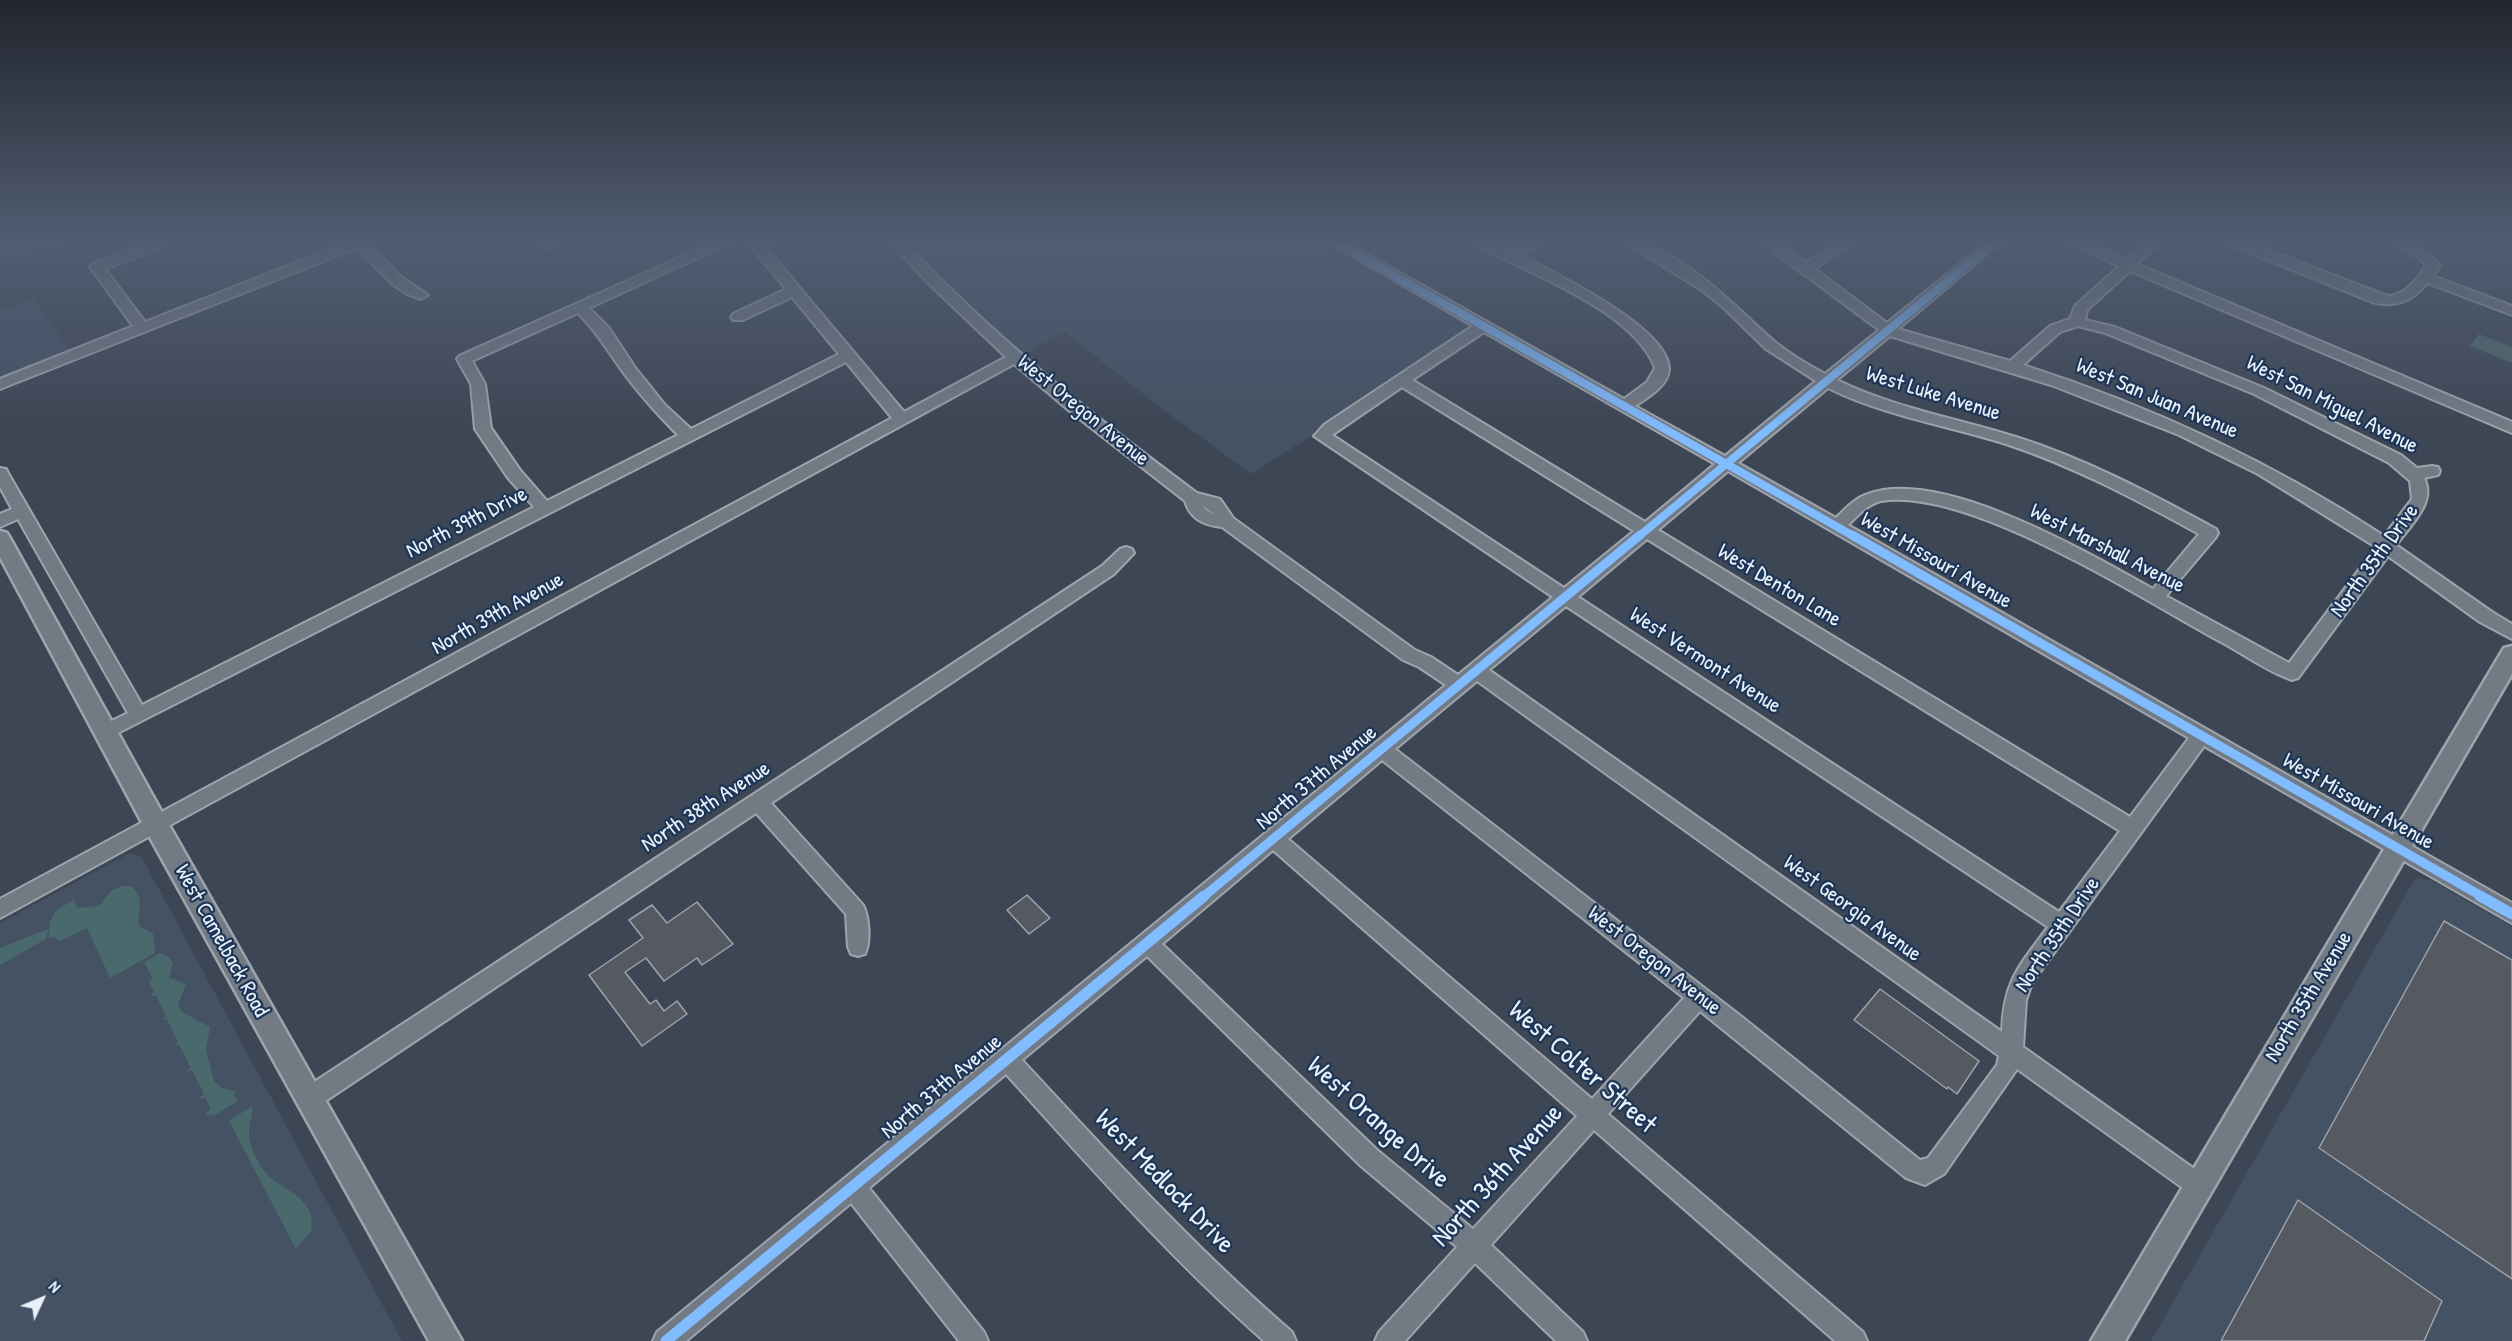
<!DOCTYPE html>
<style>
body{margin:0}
#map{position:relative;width:2512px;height:1341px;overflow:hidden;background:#3d4654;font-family:"Patrick Hand",sans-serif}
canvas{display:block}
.north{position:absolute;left:12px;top:1269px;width:60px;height:60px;-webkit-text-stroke:4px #1d3557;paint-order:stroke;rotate:46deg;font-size:16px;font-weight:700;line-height:24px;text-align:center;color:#e8f1f8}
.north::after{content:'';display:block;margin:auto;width:21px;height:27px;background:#e8f1f8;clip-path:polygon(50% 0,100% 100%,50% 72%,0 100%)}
</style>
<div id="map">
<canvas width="2512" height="1341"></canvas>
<div class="north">N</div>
</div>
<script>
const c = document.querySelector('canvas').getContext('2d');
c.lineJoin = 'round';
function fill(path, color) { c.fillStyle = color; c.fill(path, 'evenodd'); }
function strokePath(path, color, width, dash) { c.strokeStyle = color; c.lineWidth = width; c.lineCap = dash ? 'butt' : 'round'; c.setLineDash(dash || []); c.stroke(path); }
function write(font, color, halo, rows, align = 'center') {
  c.font = font + ' "Patrick Hand",sans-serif'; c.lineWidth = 4.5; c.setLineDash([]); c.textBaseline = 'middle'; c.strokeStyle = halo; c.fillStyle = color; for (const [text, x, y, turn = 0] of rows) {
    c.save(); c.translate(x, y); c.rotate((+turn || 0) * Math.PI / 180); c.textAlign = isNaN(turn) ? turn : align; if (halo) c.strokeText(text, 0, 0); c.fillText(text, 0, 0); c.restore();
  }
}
fill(new Path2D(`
 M0,244H64L0,267Z
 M907,244H1326L1466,324L1469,329L1315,430L1313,435L1251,474L1152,401L1065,332L1024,354L963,299Z
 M34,298L70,352L0,379V311Z
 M130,853L141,856L402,1341H0V923Z
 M2417,878L2432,881L2512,927V1341H2151L2413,882Z`), '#445264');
fill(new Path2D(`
 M2479,334L2512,347V363L2470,346Z
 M122,886H131C145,897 138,911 139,926L153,934L155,953L110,978L87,928L58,942L55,937L49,939C49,915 53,911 74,900L77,908L99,906L111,891Z
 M48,929L46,939L0,965V948Z
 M160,953L169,957L173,963L169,978L186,984L178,1005L182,1012L210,1027L206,1050L214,1081L222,1088L237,1092L234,1094L238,1101L212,1117L211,1114L207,1116L206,1113L211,1109L205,1097L201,1099L200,1097L204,1094L192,1070L188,1072L187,1070L191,1068L179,1045H174L178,1042L167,1019L162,1020L166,1017L156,995L152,997L151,995L154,992L149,982L153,979L144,962Z
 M252,1106C253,1116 249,1124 249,1134C249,1144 255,1156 260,1165C273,1190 319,1194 311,1231L296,1249L229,1121Z`), '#4a696c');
const building = new Path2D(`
 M1027,895L1050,918L1029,934L1007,910Z
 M697,902L733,944L702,965L697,958L664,981L646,958L625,972L650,1004L656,1000L664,1011L677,1001L687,1014L642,1046L589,975L643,938L629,920L652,905L667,923Z
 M2444,921L2512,960V1279L2319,1148Z
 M1880,989L1979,1061L1957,1094L1948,1087L1947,1089L1854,1020Z
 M2298,1200L2442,1301L2424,1341H2221Z`);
fill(building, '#555a62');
strokePath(building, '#9ea4ab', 1.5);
const minor = new Path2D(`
 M145,244H164L162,247L105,269L145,322L343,244H369L401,277L428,295L421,299L407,294L391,283L357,248L0,389V379L133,326L90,267L92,264Z
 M539,244H558L551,248L541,247Z
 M710,244H728L589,308L609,328L636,369L665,405L691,429L839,354L792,297L743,320H733L731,317L733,314L786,289L749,244H763L904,412L1006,357L927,282L892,244H906C995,338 1093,416 1197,493L1220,499L1233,518L1415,650L1431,657L1458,675L1553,597L1314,436L1324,425L1473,326L1332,244H1349L1624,399L1647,382L1655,368C1638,321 1562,287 1519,266C1507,260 1488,254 1478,244H1496L1511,251L1523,244H1539L1521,256C1555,273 1669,328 1669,369C1669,385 1647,398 1635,406L1725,456L1816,381L1766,349L1725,309L1703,291L1628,244C1680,244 1737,310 1775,342C1790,354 1808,365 1825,374L1879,330L1763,244H1779L1806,263L1833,244H1849L1815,269L1887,323L1984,244H1999L1898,329L2010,361L2050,326L2070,319L2075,306L2119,266L2071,244H2090L2126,259L2143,244H2158L2137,264L2512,422V433L2130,271L2087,310L2085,320L2115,327L2264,388L2401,455L2417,468L2432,466L2438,467L2440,471L2438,475L2424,478C2437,502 2410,526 2396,545L2492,612L2512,624V639L2480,622L2388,556L2298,678L2292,680C2268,672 2245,655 2223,643C2143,600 1970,487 1881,501C1868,504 1857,516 1848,525L2512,903V923L2204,746L2032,983L2026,1000L2023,1047L2207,1178L2211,1186L2207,1194L2199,1198L2191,1194L2017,1069L1944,1174L1925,1185L1906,1178L1700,1011L1608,1114L1863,1332L1867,1341H1835L1594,1130L1491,1245L1583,1332L1587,1341H1556L1475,1263L1405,1341H1375L1379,1332L1457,1247L1361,1166L1147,956L1022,1060C1109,1154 1195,1248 1292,1332L1296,1341H1264C1171,1259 1089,1166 1006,1074L869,1188L984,1332L988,1341H959L851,1203L686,1341H653L657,1332L1446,685L1419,667L1403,660L1222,527C1204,525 1190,519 1185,501L1072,413L1014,364L0,918V899L892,418L846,362L106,739L99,737L97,732L99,727L128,713L18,519L0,527V514L12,509L0,487V468L6,469L8,473L142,705L534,507L508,478L475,429L471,384L457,359L459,356ZM578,313C599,334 609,353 626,376C642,397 659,416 678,435L547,501L520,470L491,428L485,384L472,361ZM2078,326L2105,333L2254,394L2389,463L2410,481L2412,499L2384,536C2270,461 2153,407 2023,365L2060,332ZM1484,332L1715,464L1645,522L1412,380ZM1890,336L2051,385L2179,435L2258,474L2376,547L2289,663L2166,596L2216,537L2218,533L2216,529C2152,494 2086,459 2016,437C1956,418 1894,408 1837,380ZM1402,387L1634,531L1564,588L1332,435ZM1828,388C1885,416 1946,425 2006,444C2073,466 2137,500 2199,534L2153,589C2088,553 1942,467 1868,494C1855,498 1845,509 1836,518L1738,463ZM1728,471L2189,738L2130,817L1658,530ZM1202,505L1215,515L1206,510ZM1647,539L2120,831L2059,912L1578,597ZM1566,606L2048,927C2019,966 2003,982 2002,1032L1489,670ZM1477,681L1999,1056L1997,1065L1928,1158L1920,1160L1742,1017L1395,749ZM1382,760L1684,998L1592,1099L1288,839ZM1273,850L1577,1116L1473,1229L1377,1150L1162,944Z
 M2233,244H2252L2388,296C2406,295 2416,280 2426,266L2418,257L2394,244C2416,244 2427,249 2440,266L2433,276L2512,306V315L2427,283C2412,302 2395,308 2372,302L2235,247Z
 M1126,547L1132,549L1134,553L1114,574L771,803L863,905C869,917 871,941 865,954L858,956L851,954L848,947L846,914L756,813L318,1106L310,1109L302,1106L299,1098L302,1090L1102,566L1120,549Z`);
const major = new Path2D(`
 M0,531L7,533L10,538L165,818L462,1341H429L147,832L0,557Z
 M2512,646V674L2125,1341H2091L2504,648Z`);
strokePath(minor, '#9ea4ab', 4);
strokePath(major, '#9ea4ab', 5);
fill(minor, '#727a84');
fill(major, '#727a84');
strokePath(new Path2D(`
 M1339,244L1855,537
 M1638,537L1992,244`), '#80bcff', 8);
strokePath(new Path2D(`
 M1852,535L2483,897
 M1203,897L1640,535`), '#80bcff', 9);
strokePath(new Path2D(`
 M2480,896L2512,914
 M666,1341L1204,896`), '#80bcff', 11);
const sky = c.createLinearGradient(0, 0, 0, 432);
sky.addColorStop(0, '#22262e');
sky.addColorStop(0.56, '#515d72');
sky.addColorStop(1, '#515d7200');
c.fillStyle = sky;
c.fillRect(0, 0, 2512, 432);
write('22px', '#e8f1f8', '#1d3557', [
 ["West Luke Avenue",1933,394,17],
 ["West San Juan Avenue",2157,399,23],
 ["West San Miguel Avenue",2332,405,27],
 ["West Oregon Avenue",1083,411,39],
 ["North 39th Drive",467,523,-27],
 ["West Marshall Avenue",2107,549,27],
 ["West Missouri Avenue",1936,561,30],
 ["North 35th Drive",2375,561,-54],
 ["West Denton Lane",1779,586,31],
 ["North 39th Avenue",498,614,-29],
 ["West Vermont Avenue",1705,661,33],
 ["North 37th Avenue",1317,778,-40],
 ["West Missouri Avenue",2358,802,30],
 ["North 38th Avenue",706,807,-33],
 ["West Georgia Avenue",1852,909,36],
 ["North 35th Drive",2058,935,-56],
 ["West Camelback Road",221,941,61],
 ["West Oregon Avenue",1654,961,38],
 ["North 35th Avenue",2309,997,-59],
 ["North 37th Avenue",942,1087,-40]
]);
write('27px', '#e8f1f8', '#1d3557', [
 ["West Colter Street",1582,1068,41],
 ["West Orange Drive",1378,1123,42],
 ["North 36th Avenue",1498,1176,-48],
 ["West Medlock Drive",1164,1182,46]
]);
</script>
